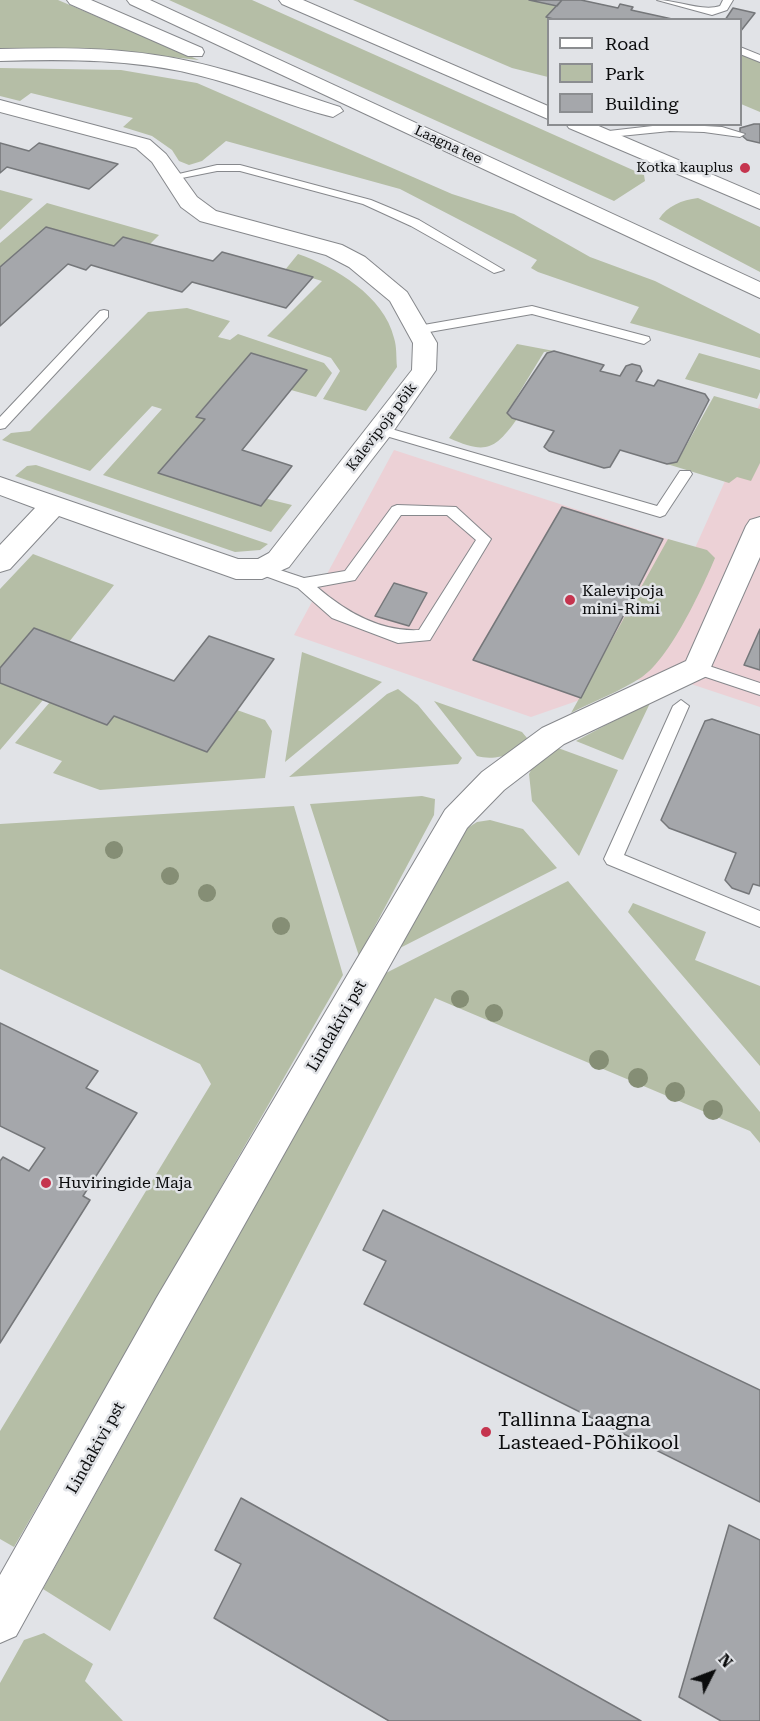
<!DOCTYPE html>
<meta charset="utf-8">
<style>
body{margin:0}
#map{position:relative;width:760px;height:1721px;overflow:hidden;background:#e1e3e7;font-family:"Roboto Serif",serif}
canvas{display:block}
.legend{position:absolute;left:547px;top:18px;width:195px;height:108px;box-sizing:border-box;background:#e1e3e7;border:2px solid #8b8d90;margin:0;padding:8px 10px;list-style:none;font-size:18px;color:#0b0c0d}
.legend li{display:flex;align-items:center;gap:12px;height:30px}
.legend b{width:30px;border:2px solid #8b8d90}
.north{position:absolute;left:682px;top:1643px;width:60px;height:60px;-webkit-text-stroke:4px #e1e3e7;paint-order:stroke;rotate:48deg;font-size:16px;font-weight:700;line-height:24px;text-align:center;color:#0b0c0d}
.north::after{content:'';display:block;margin:auto;width:21px;height:27px;background:#0b0c0d;clip-path:polygon(50% 0,100% 100%,50% 72%,0 100%)}
</style>
<div id="map">
<canvas width="760" height="1721"></canvas>
<ul class="legend">
<li><b style="height:8px;background:#fff"></b>Road</li>
<li><b style="height:16px;background:#b5bea6"></b>Park</li>
<li><b style="height:16px;background:#a5a7ab"></b>Building</li>
</ul>
<div class="north">N</div>
</div>
<script>
const c = document.querySelector('canvas').getContext('2d');
c.lineJoin = 'round';
function fill(path, color) { c.fillStyle = color; c.fill(path, 'evenodd'); }
function strokePath(path, color, width, dash) { c.strokeStyle = color; c.lineWidth = width; c.lineCap = dash ? 'butt' : 'round'; c.setLineDash(dash || []); c.stroke(path); }
function write(font, color, halo, rows, align = 'center') {
  c.font = font + ' "Roboto Serif",serif'; c.lineWidth = 5; c.setLineDash([]); c.textBaseline = 'middle'; c.strokeStyle = halo; c.fillStyle = color; for (const [text, x, y, turn = 0] of rows) {
    c.save(); c.translate(x, y); c.rotate((+turn || 0) * Math.PI / 180); c.textAlign = isNaN(turn) ? turn : align; if (halo) c.strokeText(text, 0, 0); c.fillText(text, 0, 0); c.restore();
  }
}
fill(new Path2D(`
 M760,403V707L688,683L637,680L531,717L294,635L394,450L695,548Z`), '#ecd1d6');
fill(new Path2D(`
 M0,0H58L199,60L103,50L0,49Z
 M169,0H252L644,175L645,181L614,201Z
 M353,0H529L557,6L547,17L557,19L548,20V77L512,68Z
 M740,52L760,60V112L741,104Z
 M0,68L121,70L197,83L452,194L514,214L590,257L655,281L760,334V358L630,323L639,307L538,272L531,268L537,260L400,189L226,141L202,161L189,165L179,161L172,150L152,136L123,127L133,118L31,93L20,101L0,96Z
 M0,190L33,199L0,230Z
 M698,198L760,227V272L659,219C667,206 682,200 698,198Z
 M47,203L159,235L150,244L123,237L114,246L46,227L0,267V243Z
 M298,254C335,267 384,296 394,338C397,347 396,358 397,367L366,411L323,399L340,371L331,358L267,336L322,281L285,270Z
 M187,308L230,321L218,337L230,340L238,334L324,363L332,373L316,397L291,390L307,370L251,354L196,416L205,419L159,472L292,505L271,532L103,475L162,409L152,406L90,471L2,440L11,433L30,431L148,312Z
 M517,344L554,351L544,352L507,413L517,419C494,451 485,454 449,438Z
 M699,353L760,370V392L757,399L685,379Z
 M714,396L760,409V463L751,481L737,477L729,483L667,464L677,462Z
 M36,465L268,544L260,550L235,552L15,476L27,466Z
 M668,539L707,550L715,558C702,589 670,658 642,677C621,691 594,701 571,713Z
 M33,554L114,585L69,642L0,668V589Z
 M302,652L382,682L285,762Z
 M0,683L43,700L0,750Z
 M398,689L418,705L462,758L458,764L289,777L387,694Z
 M434,701L522,732L527,738C519,755 494,761 477,756Z
 M651,701L623,760L576,741Z
 M50,702L107,725L114,716L207,752L237,710L265,720L272,731L265,778L100,790L53,773L62,761L15,743Z
 M558,748L618,770L579,856L532,801L529,774L540,753Z
 M422,796L435,799L434,815L359,956L310,804Z
 M294,806L343,975L14,1547L0,1539V1431L211,1084L200,1064L0,969V824Z
 M490,820L523,829L557,868L398,949L466,829L477,822Z
 M568,881L760,1112V1143L750,1131L435,998L110,1631L43,1589L382,975Z
 M633,903L706,932L695,960L760,986V1066L628,912Z
 M44,1633L93,1664L85,1681L123,1721H0V1683L24,1640Z`), '#b5bea6');
const building = new Path2D(`
 M529,0H562L557,6Z
 M562,0H581L618,8L620,4L633,7L631,10L672,19L557,20L546,17Z
 M733,8L755,13L740,32V20H725Z
 M754,124H760V143L747,140L740,134V128Z
 M0,143L29,151L39,143L118,164L89,189L7,167L0,173Z
 M46,227L114,246L123,237L213,261L222,252L313,277L286,308L192,282L182,292L91,265L86,270L68,264L0,326V267Z
 M554,351L604,365L600,371L620,376L626,366L632,364L640,366L642,371L636,381L654,386L658,380L705,394L709,400L677,462L667,464L620,450L610,467L604,468L549,451L544,447L554,431L512,418L507,413L547,353Z
 M251,353L307,370L242,450L292,466L261,506L158,473L205,419L196,417Z
 M562,507L663,539L581,698L473,660Z
 M394,583L427,593L409,626L375,616Z
 M34,628L174,681L209,636L274,659L207,752L114,716L107,725L0,683V668Z
 M760,629V670L744,665Z
 M712,719L760,735V886L753,884L749,894L732,888L725,880L736,853L669,828L661,820L705,721Z
 M0,1023L98,1071L86,1088L137,1113L83,1196L90,1200L0,1343V1161L3,1157L29,1171L45,1148L0,1126Z
 M383,1210L760,1390V1502L364,1304L386,1261L363,1250Z
 M241,1498L641,1721H389L214,1618L241,1564L215,1550Z
 M729,1525L760,1540V1721H721L679,1697Z`);
fill(building, '#a5a7ab');
strokePath(building, '#75777a', 1.5);
const lane = new Path2D(`
 M657,0C677,0 702,12 720,6L723,0H733L727,10L712,15Z
 M740,47L760,55V62L740,54Z
 M670,124L722,127L745,134L740,137L704,132L670,131L600,138L595,135L600,132Z
 M217,165H240L371,200L419,220L504,270L494,273L411,226L363,204L240,171H217L172,180L166,177Z
 M532,306L649,337L650,340L644,344L532,314L418,334L412,330L418,326Z
 M104,310L108,311V317L5,428L0,429V417L100,311Z
 M381,426L657,506L680,471H690L692,474L665,515L660,517L376,433V427Z
 M397,505L456,507L491,539L430,640L398,643L332,618L298,588L257,573L254,569L262,564L304,578L345,571L392,507ZM401,515H447L476,540L419,630C380,632 346,612 317,587L355,580Z
 M697,662L760,683V695L691,672L689,668L691,664Z
 M681,700L689,706L624,855L760,911V927L607,864L604,859L673,706Z`);
const street = new Path2D(`
 M0,100L150,140L166,154L197,197L216,211L342,245L365,257L407,292L437,343L436,370L390,436L289,567L262,579H236L59,516L10,569L0,572V545L35,508L0,495V477L238,559H258L269,553L412,370L413,343L390,301L349,267L326,255L200,221L181,207L152,162L136,148L0,112Z
 M760,517V557L707,676L564,744L504,790L467,828L187,1327L16,1636L0,1643V1575L157,1297L445,810L482,772L542,728L686,661L746,526L750,520Z`);
const primary = new Path2D(`
 M67,0H91L202,48L204,52L202,56H188L70,4Z
 M127,0H150L760,282V298L130,4Z
 M279,0H303L548,106V119L282,4Z
 M0,49C52,48 104,47 155,55C219,64 279,87 340,107L343,111L333,117C288,106 246,87 201,76C135,59 68,59 0,61Z
 M566,124H594L760,195V209L569,128Z`);
strokePath(lane, '#86888c', 2);
strokePath(street, '#86888c', 2);
strokePath(primary, '#86888c', 2);
fill(lane, '#fff');
fill(street, '#fff');
fill(primary, '#fff');
c.fillStyle = '#858e75';
for (const [x, y, r] of [
 [114,850,9],
 [170,876,9],
 [207,893,9],
 [281,926,9],
 [460,999,9],
 [494,1013,9],
 [599,1060,10],
 [638,1078,10],
 [675,1092,10],
 [713,1110,10]
]) { c.beginPath(); c.arc(x, y, r, 0, 2 * Math.PI); c.fill(); }
for (const [x, y, r, color] of [
 [745,168,6,"#c5344e"],
 [570,600,6,"#c5344e"],
 [46,1183,6,"#c5344e"],
 [486,1432,6,"#c5344e"]
]) { const dot = new Path2D(); dot.arc(x, y, r, 0, 2 * Math.PI); c.fillStyle = color; c.fill(dot); strokePath(dot, '#e1e3e7', 2); }
write('14px', '#0b0c0d', '#e1e3e7', [
 ["Laagna tee",448,145,25],
 ["Kalevipoja põik",382,427,-53]
]);
write('14px', '#0b0c0d', '#e1e3e7', [
 ["Kotka kauplus",733,168]
], 'right');
write('16px', '#0b0c0d', '#e1e3e7', [
 ["Kalevipoja",582,591],
 ["mini-Rimi",582,609],
 ["Huviringide Maja",58,1183]
], 'left');
write('16px', '#0b0c0d', '#e1e3e7', [
 ["Lindakivi pst",337,1026,-60],
 ["Lindakivi pst",96,1448,-61]
]);
write('20px', '#0b0c0d', '#e1e3e7', [
 ["Tallinna Laagna",498,1420],
 ["Lasteaed-Põhikool",498,1443]
], 'left');
</script>
